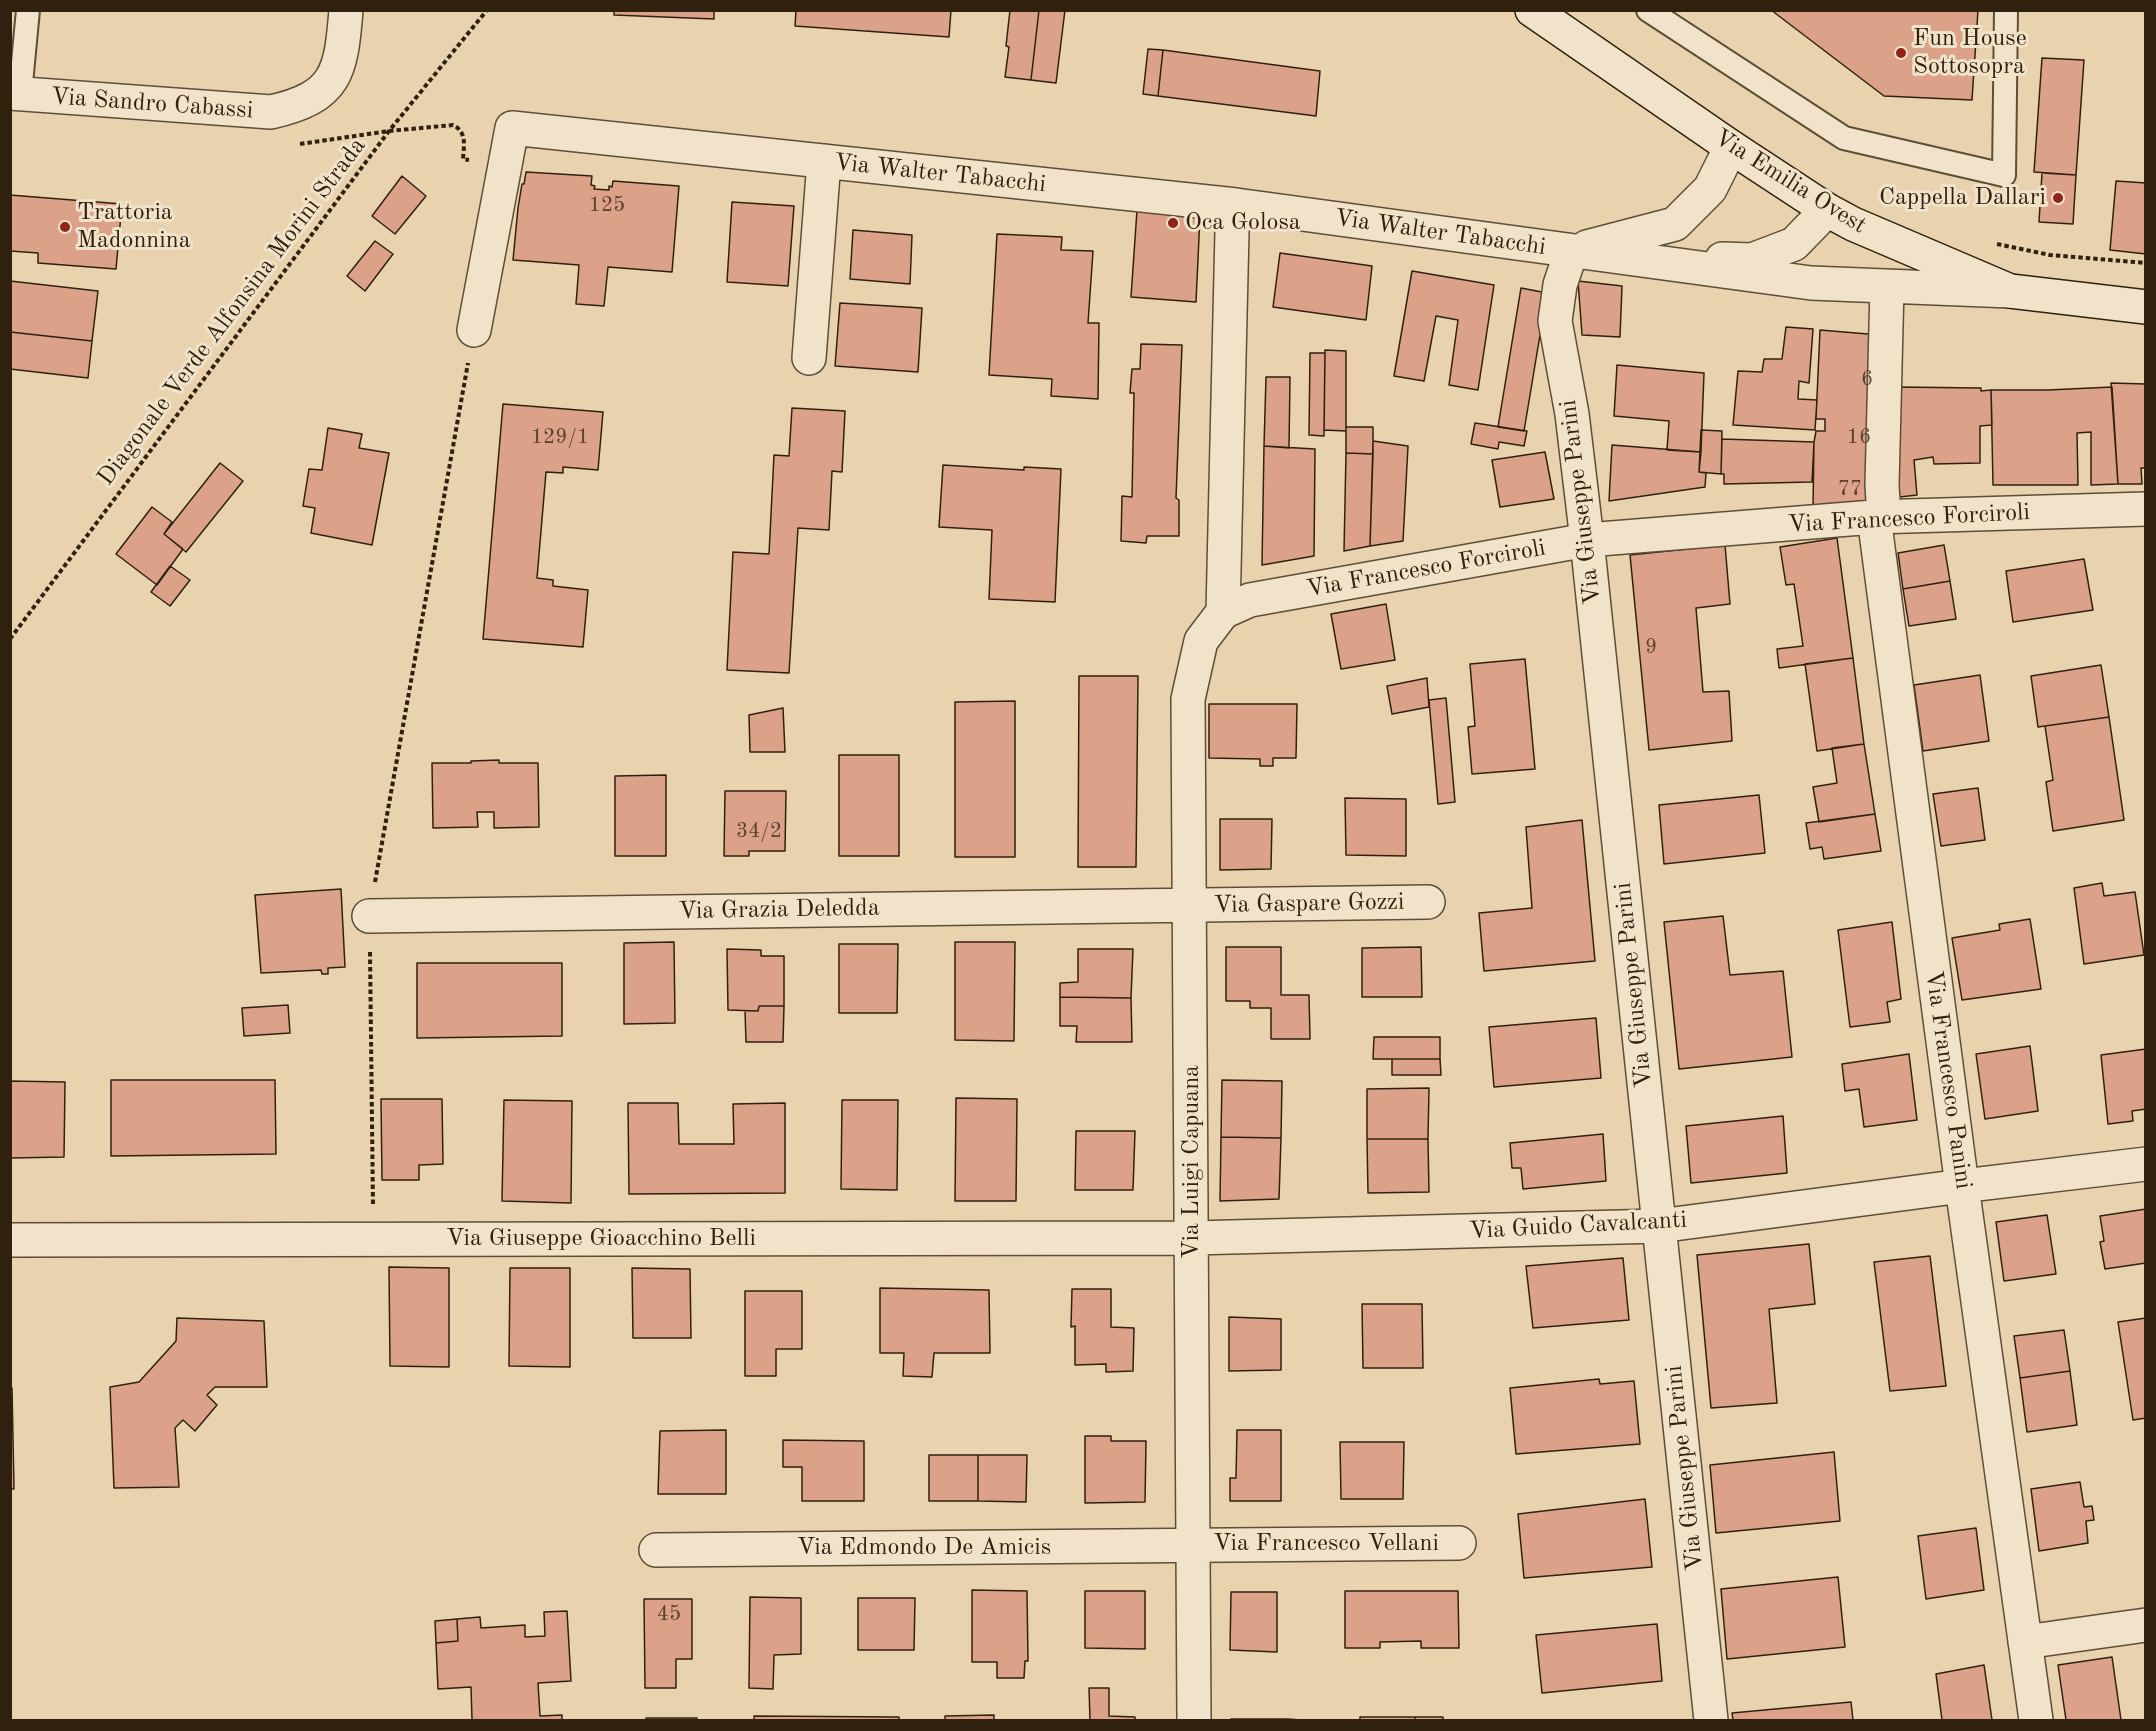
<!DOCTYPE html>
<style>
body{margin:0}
#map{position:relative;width:2156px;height:1731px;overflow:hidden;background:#e9d3ae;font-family:"Old Standard TT",serif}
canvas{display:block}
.frame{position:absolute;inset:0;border:12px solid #30210f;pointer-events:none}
</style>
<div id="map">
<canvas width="2156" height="1731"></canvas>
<div class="frame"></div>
</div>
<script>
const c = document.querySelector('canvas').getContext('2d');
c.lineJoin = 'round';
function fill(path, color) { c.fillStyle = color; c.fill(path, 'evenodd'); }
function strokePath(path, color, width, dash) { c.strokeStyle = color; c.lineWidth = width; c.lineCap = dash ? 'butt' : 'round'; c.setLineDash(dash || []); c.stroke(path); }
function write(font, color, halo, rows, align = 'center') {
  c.font = font + ' "Old Standard TT",serif'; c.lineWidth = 6; c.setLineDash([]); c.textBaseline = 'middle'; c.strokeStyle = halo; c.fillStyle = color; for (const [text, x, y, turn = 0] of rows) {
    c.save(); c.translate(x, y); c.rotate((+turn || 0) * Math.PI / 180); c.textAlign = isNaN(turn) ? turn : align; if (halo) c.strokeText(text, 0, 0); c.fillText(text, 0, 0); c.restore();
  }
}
const building = new Path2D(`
 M614,10H714V19L614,15Z
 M796,10H951L949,37L795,26Z
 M1010,10H1039L1031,80L1005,77L1009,47L1006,46Z
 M1039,10H1065L1056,83L1031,80Z
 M1771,10H1978L1972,100L1884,96Z
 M1148,49L1163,50L1158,96L1143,94Z
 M1163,50L1320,71L1316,116L1158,96Z
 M2042,58L2084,60L2076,175L2034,172Z
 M526,172L592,176L591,185L595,186L594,189L609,190V186L612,187L613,181L679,186L672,272L608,267L604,306L576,304L579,265L513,260L518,208L522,184H524Z
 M2042,173L2076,175L2073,224L2039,222Z
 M402,176L426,196L395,234L372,216Z
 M2116,181L2146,183V254L2110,250Z
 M10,195L122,204L116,269L38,263V253L10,251Z
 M732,202L794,206L788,286L727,282Z
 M1137,210L1200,216L1196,302L1131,297Z
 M853,230L912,235L910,284L850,279Z
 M997,234L1062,237L1061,250L1093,251L1088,323H1099L1098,399L1051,396L1052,379L989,375Z
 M375,241L393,254L365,291L347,276Z
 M1280,253L1372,266L1366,320L1273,307Z
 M1412,271L1494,285L1478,390L1449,385L1458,320L1436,316L1424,381L1394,376Z
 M10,281L98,291L92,341L10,332Z
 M1578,281L1622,286L1620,337L1582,335Z
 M1521,288L1547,293L1524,431L1498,427Z
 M840,303L922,308L918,372L835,366Z
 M1786,327L1813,329L1809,383L1799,381L1798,399L1817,400L1815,430L1733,425L1738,371L1762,372L1764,359H1782Z
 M1820,330L1880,335L1874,508H1813L1814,442L1816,431H1825V419H1816Z
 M10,332L92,341L88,378L10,369Z
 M1141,344L1182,345L1176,498L1179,500V536H1147L1146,543L1121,541L1122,496L1132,497L1134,393H1130L1132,369H1140Z
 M1325,350L1346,351V431L1324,430Z
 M1310,353H1325L1324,436L1309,435Z
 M1617,365L1704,373L1701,452L1667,450L1669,421L1614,416Z
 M1266,377H1290L1289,448L1264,446Z
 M2111,383L2146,384V468H2141L2142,484H2118Z
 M1897,387L1981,388V391L1991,390L1992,425L1980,426V463L1934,464L1933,457L1914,460L1917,495L1891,498Z
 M2112,387L2118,484L2091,485V432L2077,433L2078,485H1993L1991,390H2048Z
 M503,404L603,412L598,470L563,467V473L546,472L537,578L553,580V586L588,590L583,647L483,639Z
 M792,408L845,411L842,472L832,471L829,530L798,528L789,673L727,670L733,552L769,554L774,455L789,456Z
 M1475,423L1527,431L1524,446L1499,442L1498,449L1471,444Z
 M1346,427H1373V454L1346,453Z
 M328,428L362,434L359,448L389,453L372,545L311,533L315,508L303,506L309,469L322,470Z
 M1701,430L1722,431L1721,474L1699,472Z
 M1722,439L1814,442L1812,482L1724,484V474H1721Z
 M1373,441L1408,446L1403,541L1370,546Z
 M1612,445L1701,452L1699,472L1706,473L1705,487L1609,501Z
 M1264,446L1315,449L1314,556L1262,565Z
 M1545,452L1554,499L1500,507L1492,460Z
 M1346,453L1373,454L1370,546L1344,551Z
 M220,463L243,481L186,552L164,534Z
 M943,465L1024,470V467L1061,469L1055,602L989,599L992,530L939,527Z
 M152,507L172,522L164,534L183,549L157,585L116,554Z
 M1837,538L1853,658L1779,668L1777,649L1803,646L1794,584L1786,585L1780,547Z
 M1725,545L1730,604L1696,608L1703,692L1729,691L1732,741L1649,750L1630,555Z
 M1944,545L1950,581L1903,589L1898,553Z
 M2084,559L2093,610L2013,622L2006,571Z
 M170,566L190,580L170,606L151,592Z
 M1950,581L1956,619L1909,626L1903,589Z
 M1386,604L1395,660L1341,669L1331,614Z
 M1853,658L1864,744L1817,751L1805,664Z
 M1525,659L1535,769L1472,774L1468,727L1475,726L1470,664Z
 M2101,665L2109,717L2038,727L2031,676Z
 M1980,675L1989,741L1923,751L1914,685Z
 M1079,676H1138L1136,867H1078Z
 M1427,678L1429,707L1392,714L1387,686Z
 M1446,698L1455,802L1438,804L1429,700Z
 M1015,701V857H955V702Z
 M1209,704H1297L1296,758H1273V766H1260V759L1209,758Z
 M783,708L785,752H750L749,715Z
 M2109,717L2124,820L2053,831L2046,782L2053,780L2045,726Z
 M1864,744L1875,814L1819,822L1813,787L1837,783L1832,748Z
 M839,755H899V856H839Z
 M499,760V763H538L539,827L494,828V812H477L478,827L433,828L432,763H471V761Z
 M666,775V856H615V776Z
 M1978,788L1985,840L1941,846L1933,794Z
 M725,791H786L785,851H749V856H724Z
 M1759,795L1765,853L1664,864L1659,805Z
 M1345,798L1406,799V856L1346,855Z
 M1875,814L1881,851L1824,859L1822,847L1810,849L1806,823Z
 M1220,819H1272L1271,869L1220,870Z
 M1582,820L1595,961L1484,971L1479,913L1532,908L1526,827Z
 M2102,883L2104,896L2135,892L2144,955L2084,964L2074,888Z
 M341,889L345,967L328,968V974H322L321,970L261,973L255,895Z
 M1723,916L1730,975L1783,971L1792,1057L1679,1069L1664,922Z
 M2030,919L2041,989L1962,1000L1952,938L2000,930L1999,924Z
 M1892,922L1901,999L1887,1002L1890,1022L1850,1027L1838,930Z
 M674,942L675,1023L624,1024V943Z
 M955,942H1015L1014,1041L955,1040Z
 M839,944H898L897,1013H839Z
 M1226,947H1281V995H1309L1310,1039H1271V1008H1250V1001H1226Z
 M1421,947L1422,997H1362V948Z
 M727,949L761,950V956H784V1006H759L758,1011L728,1010Z
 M1078,949H1133L1131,998L1060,997V983L1078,982Z
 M417,963H562V1036L417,1038Z
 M1060,997L1131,998L1132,1042H1076L1077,1026H1060Z
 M288,1005L290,1033L244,1036L242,1008Z
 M759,1006H784L783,1042H746L745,1011H758Z
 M1596,1018L1601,1078L1494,1087L1489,1027Z
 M1374,1037H1440V1059H1373Z
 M2030,1046L2038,1111L1985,1119L1976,1054Z
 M2146,1049V1109L2132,1111L2133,1121L2108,1124L2101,1055Z
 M1909,1054L1917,1120L1864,1127L1859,1089L1845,1091L1842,1064Z
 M1392,1059H1440L1441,1075H1392Z
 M111,1080H275L276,1154L111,1156Z
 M1222,1080L1282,1081L1281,1138L1221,1137Z
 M10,1081L65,1082L64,1157L10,1158Z
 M1429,1088L1428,1139H1367V1089Z
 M956,1098L1017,1099L1016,1201H955Z
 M381,1099H442L443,1164L419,1165V1180H382Z
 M504,1100L572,1101L571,1203L502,1201Z
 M842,1100H898L897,1190L841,1189Z
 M628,1103H678L679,1144H734L733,1104L785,1103V1193L629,1194Z
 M1783,1116L1787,1173L1691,1183L1686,1126Z
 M1076,1131H1135L1133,1190H1075Z
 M1603,1134L1606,1181L1523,1189L1521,1168H1512L1510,1143Z
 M1221,1137L1281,1138L1279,1199L1220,1201Z
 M1367,1139H1428L1429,1192L1368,1193Z
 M2146,1209V1263L2105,1269L2100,1242L2104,1241L2100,1216Z
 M2047,1215L2056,1274L2004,1281L1996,1222Z
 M1809,1244L1815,1304L1769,1309L1777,1403L1711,1408L1697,1255Z
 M1930,1256L1946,1386L1890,1391L1874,1262Z
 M1623,1258L1629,1320L1533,1328L1526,1266Z
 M389,1267L449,1268V1367L390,1366Z
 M510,1268H570V1367L509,1366Z
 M632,1268L690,1269L691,1338H633Z
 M880,1288L989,1290L990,1353H934L932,1377L903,1376L904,1353H880Z
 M1072,1289H1111V1327L1134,1328L1133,1371L1106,1372V1364L1075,1365V1326L1071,1327Z
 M745,1291H802V1349H776V1376H745Z
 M1362,1304H1422L1423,1368H1363Z
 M1229,1317L1281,1319V1370L1229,1371Z
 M177,1318L264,1321L267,1387H215L207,1395L217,1405L195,1431L183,1420L175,1428L179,1487L114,1488L110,1387L139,1382L176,1341Z
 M2146,1318V1418L2133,1420L2118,1322Z
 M2064,1330L2070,1371L2020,1378L2014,1336Z
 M2070,1371L2077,1425L2027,1432L2020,1378Z
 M1599,1379L1600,1384L1634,1381L1640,1444L1516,1454L1510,1388Z
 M10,1388H12L14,1489H10Z
 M726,1430V1494H658L660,1431Z
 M1237,1430H1281V1501H1230V1478H1236Z
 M1085,1436H1111V1441H1146L1145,1502L1085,1503Z
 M783,1440L864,1441V1501H802V1467H783Z
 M1340,1442H1404L1403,1499H1341Z
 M1834,1452L1840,1521L1716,1533L1710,1465Z
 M929,1455H978V1501H929Z
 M978,1455H1027L1026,1502L978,1501Z
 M2080,1482L2084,1507L2092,1506L2094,1520L2086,1521L2088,1543L2039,1551L2031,1489Z
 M1645,1499L1652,1567L1524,1578L1518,1514Z
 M1976,1528L1984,1590L1926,1599L1918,1536Z
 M1838,1577L1845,1647L1727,1659L1721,1589Z
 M972,1590L1027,1591L1028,1661H1025L1024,1678H997V1662H972Z
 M1085,1591H1145V1649L1085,1648Z
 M1345,1591H1458L1459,1648H1421V1641L1380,1642V1648H1345Z
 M1231,1592H1277V1652L1230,1650Z
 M750,1597L801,1598V1654L774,1655L773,1689L749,1688Z
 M858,1598H915L914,1650H858Z
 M644,1599H692V1659H676V1688H645Z
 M567,1611L571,1681L538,1683L540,1716L562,1715V1720H462H472L471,1687L438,1689L436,1643L458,1641L457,1619L480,1617L481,1628L525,1625V1637L545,1636L544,1612Z
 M457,1619L458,1641L436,1643L435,1621Z
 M1657,1624L1662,1681L1542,1693L1536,1635Z
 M2112,1657L2121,1720H2066L2058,1665Z
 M1984,1665L1992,1720H1942L1936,1674Z
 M1089,1688H1109V1716L1135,1717V1720H1090Z
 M1851,1702L1853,1720H1733L1732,1713Z
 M994,1715V1720H945V1716Z
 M754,1716L899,1717V1720H754Z
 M1360,1717H1415V1720H1360Z
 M1415,1717H1443V1720H1415Z
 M646,1718H697V1720H646Z
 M1231,1719H1288L1301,1720H1231Z`);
fill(building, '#dba289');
strokePath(building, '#30210f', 1.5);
const service = new Path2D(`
 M1648,10L1844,138L2004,175L2006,10
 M20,94L28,10`);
const minor = new Path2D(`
 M10,93L271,112C337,97 341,73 346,10
 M1236,205L1232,231L1223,612L1250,600L1587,540L1874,517L2146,509
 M1587,247L1675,224L1710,189L1731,147
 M1571,252L1560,285L1555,321L1572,414L1587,540L1711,1720
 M1722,259L1752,260L1794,244L1827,210
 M474,330L512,128L1236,205L1811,283L2010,291
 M809,358L824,161
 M1874,517L1962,1186L2036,1720
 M1884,517L1882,485L1887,287
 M369,916L1428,902
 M10,1240L1192,1238L1659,1226L1962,1186L2146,1164
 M656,1550L1459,1543
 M2025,1642L2146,1625
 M1194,1720L1188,699L1201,641L1223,612`);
const secondary = new Path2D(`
 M1532,10L1731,147L1827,210L1853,224L2010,291L2146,307`);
strokePath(service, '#5e4e37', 26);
strokePath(minor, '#5e4e37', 36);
strokePath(secondary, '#30210f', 36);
strokePath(new Path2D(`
 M300,144L389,131L453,125C467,132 464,145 463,159L469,160
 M1997,244L2050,255L2146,263
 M10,639L389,131L487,10
 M375,882L468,363
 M370,952L373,1205`), '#30210f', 4, [4.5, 3]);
strokePath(service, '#f1e2ca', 22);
strokePath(minor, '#f1e2ca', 33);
strokePath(secondary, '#f1e2ca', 33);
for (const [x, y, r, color] of [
 [1901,53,6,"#8f2418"],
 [2058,198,6,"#8f2418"],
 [1173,223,6,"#8f2418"],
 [65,227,6,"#8f2418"]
]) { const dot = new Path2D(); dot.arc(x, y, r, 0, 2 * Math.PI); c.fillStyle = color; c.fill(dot); strokePath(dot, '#f1e2ca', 2); }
write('21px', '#5b412e', null, [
 ["125",607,205],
 ["6",1867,379],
 ["129/1",560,437],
 ["16",1859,437],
 ["77",1850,489],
 ["9",1651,647],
 ["34/2",759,831],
 ["45",669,1614]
]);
write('24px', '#30210f', '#f1e2ca', [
 ["Fun House",1913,39],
 ["Sottosopra",1913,67],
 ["Cappella Dallari",2046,198,"right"],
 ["Trattoria",77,213],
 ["Madonnina",77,241],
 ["Oca Golosa",1185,223]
], 'left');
write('24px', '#30210f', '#f1e2ca', [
 ["Via Sandro Cabassi",152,104,4],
 ["Via Walter Tabacchi",940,174,6],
 ["Via Emilia Ovest",1790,182,32],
 ["Via Walter Tabacchi",1440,233,8],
 ["Diagonale Verde Alfonsina Morini Strada",232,312,-53],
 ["Via Giuseppe Parini",1581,502,-97],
 ["Via Francesco Forciroli",1909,519,-3],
 ["Via Francesco Forciroli",1426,569,-10],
 ["Via Gaspare Gozzi",1309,904,-1],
 ["Via Grazia Deledda",779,910,-1],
 ["Via Giuseppe Parini",1634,985,-96],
 ["Via Francesco Panini",1948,1080,82],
 ["Via Luigi Capuana",1192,1162,-90],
 ["Via Guido Cavalcanti",1578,1226,-3],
 ["Via Giuseppe Gioacchino Belli",601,1239],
 ["Via Giuseppe Parini",1685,1468,-96],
 ["Via Francesco Vellani",1326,1544],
 ["Via Edmondo De Amicis",924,1548]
]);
</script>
